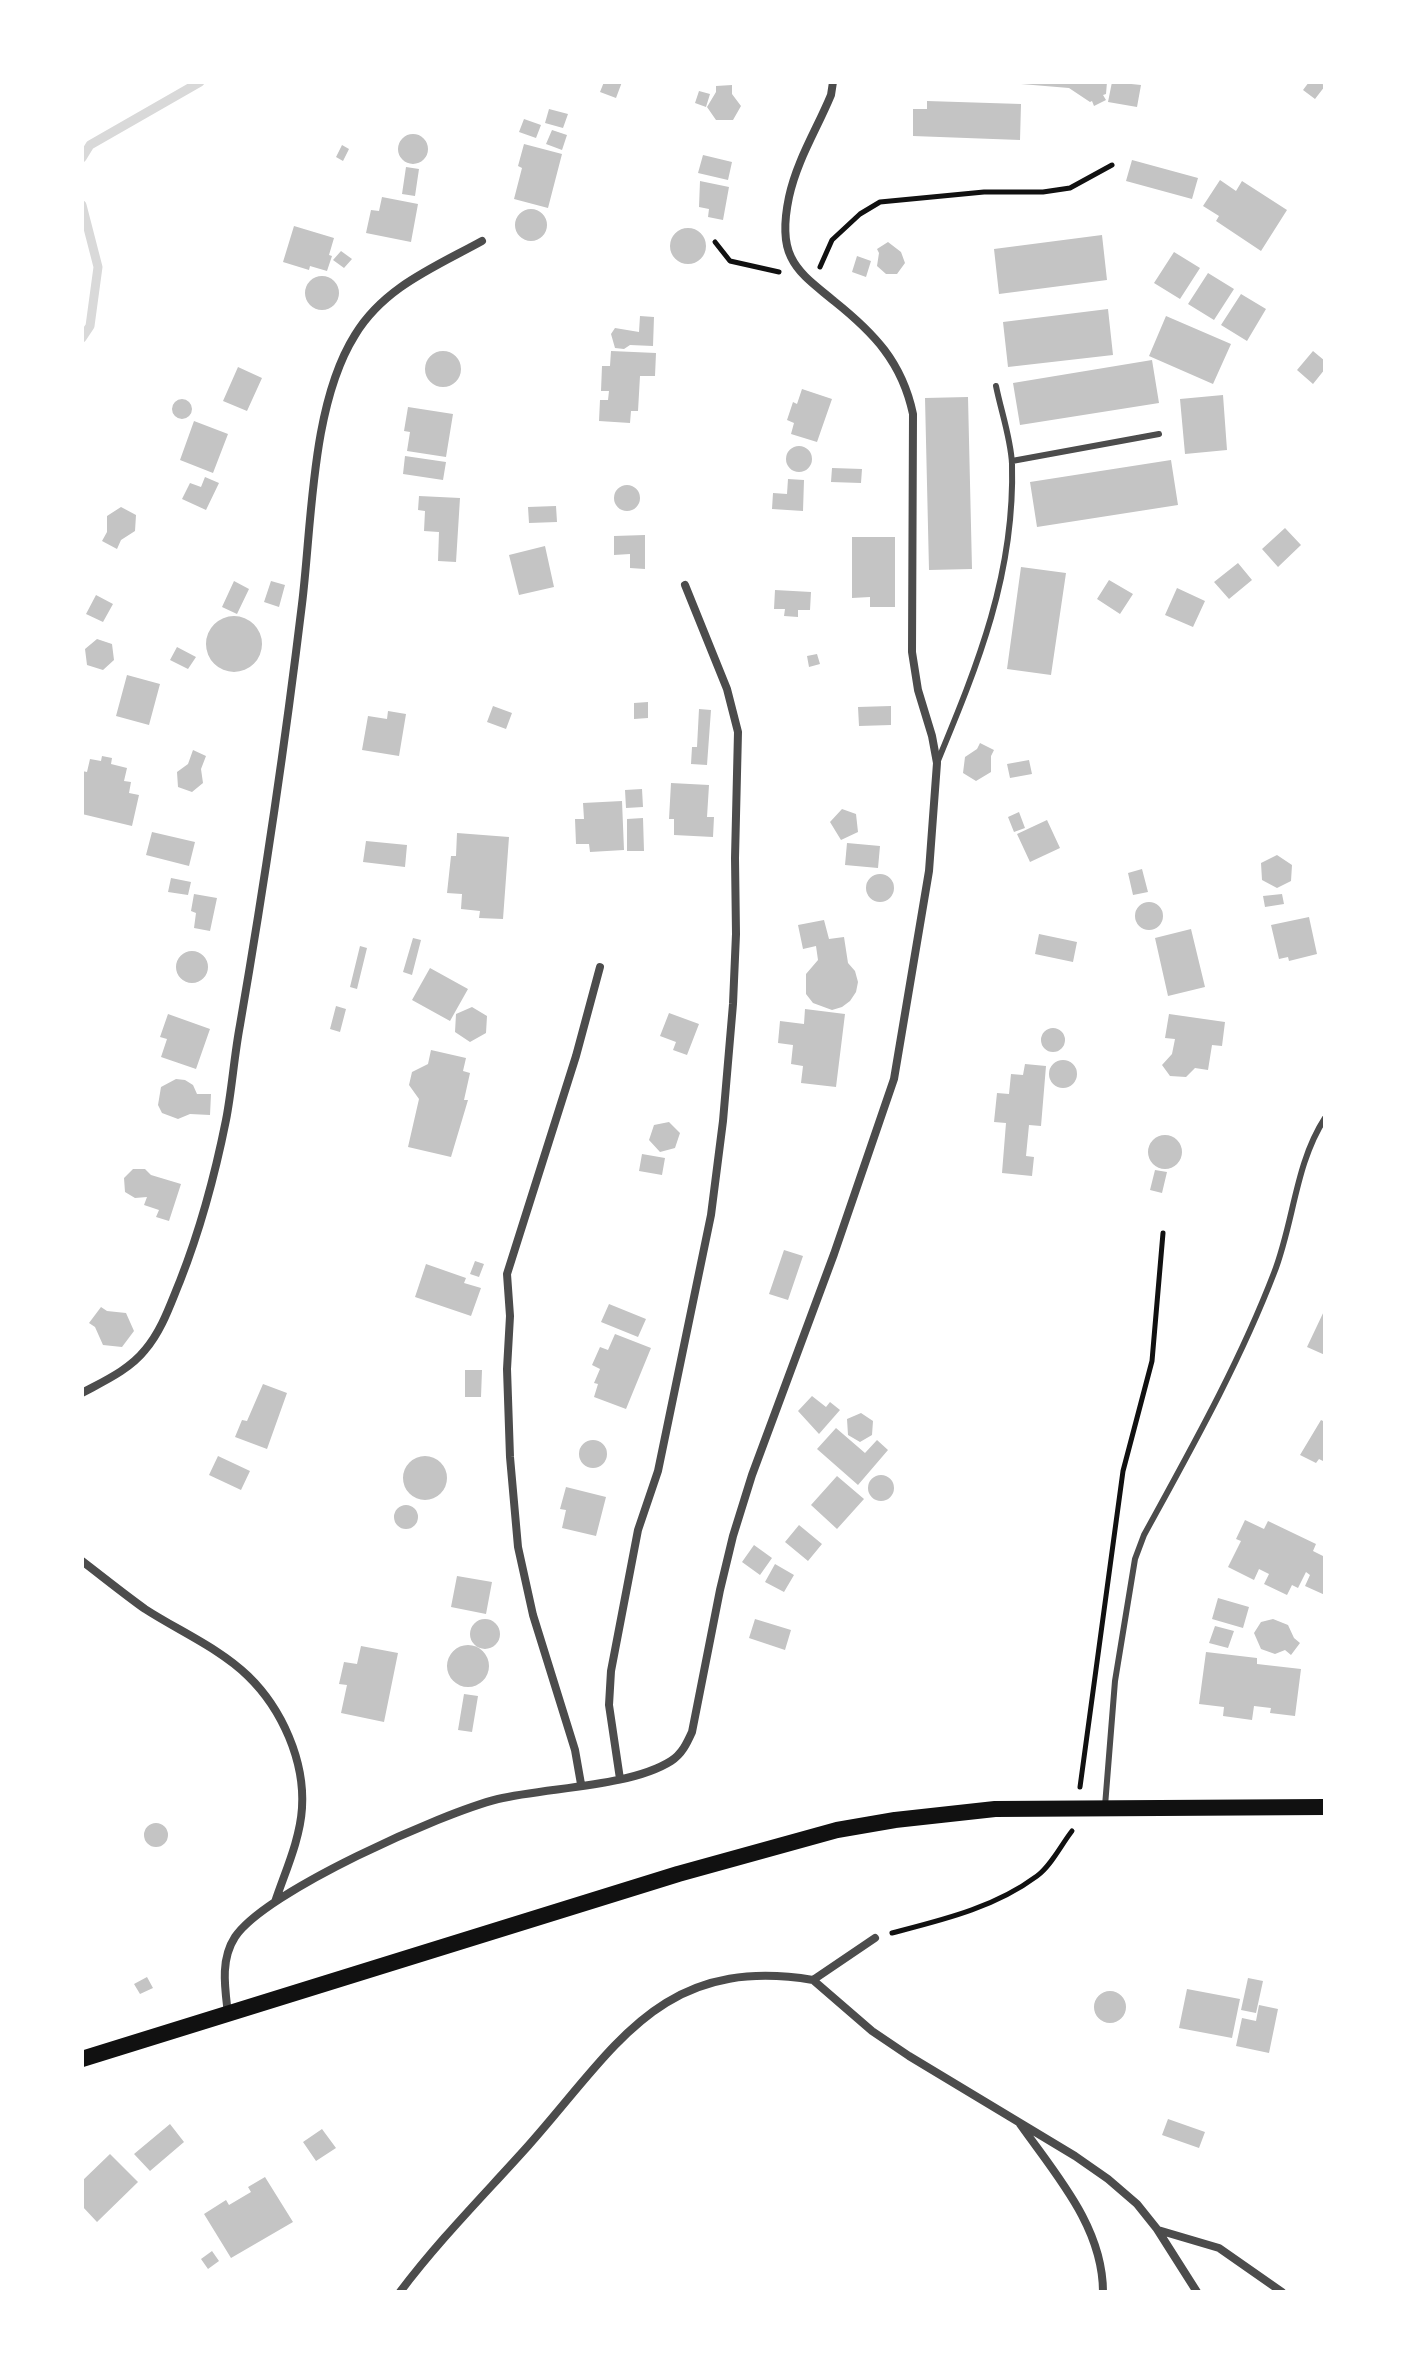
<!DOCTYPE html>
<style>
body{margin:0}
#map{position:relative;width:1407px;height:2374px;overflow:hidden;background:#fff;font-family:Poppins,sans-serif}
canvas{display:block}
.frame{position:absolute;inset:0;border:84px solid #fff;pointer-events:none}
</style>
<div id="map">
<canvas width="1407" height="2374"></canvas>
<div class="frame"></div>
</div>
<script>
const c = document.querySelector('canvas').getContext('2d');
c.lineJoin = 'round';
function strokePath(path, color, width, dash) { c.strokeStyle = color; c.lineWidth = width; c.lineCap = dash ? 'butt' : 'round'; c.setLineDash(dash || []); c.stroke(path); }
function fill(path, color) { c.fillStyle = color; c.fill(path, 'evenodd'); }
strokePath(new Path2D(`
 M82,158L90,145L200,82
 M82,205L98,267L90,326L82,338`), '#d9d9d9', 9);
fill(new Path2D(`
 M604,82H622L616,98L600,92Z
 M1021,82H1107L1106,94L1103,95L1106,100L1094,106L1092,101L1090,102L1069,88L1021,84Z
 M1112,82L1141,85L1137,107L1108,102Z
 M1309,82H1320L1325,86L1315,99L1303,90Z
 M732,85V94L741,106L733,120H716L707,107L716,92V86Z
 M699,91L710,94L706,107L695,103Z
 M927,101L1021,104L1020,140L913,136V109H927Z
 M549,109L568,114L563,128L545,123Z
 M524,119L541,125L536,138L519,132Z
 M552,130L567,135L562,150L546,144Z
 M398 149a15 15 0 1 1 30 0a15 15 0 1 1-30 0Z
 M524,144L562,154L548,208L514,199L522,168L518,166Z
 M342,145L349,149L343,161L336,157Z
 M703,155L732,162L728,180L698,173Z
 M1132,160L1198,178L1192,199L1126,181Z
 M406,167L419,169L415,196L402,194Z
 M1220,180L1236,191L1242,181L1287,210L1261,251L1216,221L1219,216L1203,206Z
 M700,181L729,187L723,220L708,217L709,209L699,207Z
 M382,197L418,204L411,242L366,233L371,210L379,211Z
 M515 225a16 16 0 1 1 32 0a16 16 0 1 1-32 0Z
 M294,226L334,238L329,255L332,256L327,271L310,266L309,270L283,262Z
 M670 246a18 18 0 1 1 36 0a18 18 0 1 1-36 0Z
 M1102,235L1107,280L999,294L994,249Z
 M888,242L901,252L905,263L897,274H886L877,266L879,253L877,249Z
 M341,251L352,259L344,268L333,260Z
 M1174,252L1200,268L1180,299L1154,283Z
 M857,256L871,261L866,277L852,272Z
 M1208,273L1234,289L1214,320L1188,304Z
 M305 293a17 17 0 1 1 34 0a17 17 0 1 1-34 0Z
 M1241,294L1266,309L1247,341L1221,325Z
 M1108,309L1113,355L1008,367L1003,322Z
 M640,316L654,317L653,346L630,345L624,349L615,348L611,334L615,328L639,332Z
 M1166,316L1231,344L1213,384L1149,356Z
 M611,351L656,353L655,376H640L638,411H631L630,423L599,421L600,400H608L609,391H601L602,366H610Z
 M1313,351L1325,361V369L1313,384L1297,370Z
 M425 369a18 18 0 1 1 36 0a18 18 0 1 1-36 0Z
 M1152,360L1159,403L1020,425L1013,383Z
 M238,367L262,378L247,411L223,401Z
 M802,389L832,399L817,442L791,434L794,423L787,420L793,402L797,404Z
 M1223,395L1227,450L1185,454L1180,399Z
 M968,397L972,569L929,570L925,398Z
 M172 409a10 10 0 1 1 20 0a10 10 0 1 1-20 0Z
 M408,407L453,414L446,457L407,451L410,432L404,431Z
 M194,421L228,434L213,473L180,460Z
 M786 459a13 13 0 1 1 26 0a13 13 0 1 1-26 0Z
 M405,456L446,462L443,480L403,474Z
 M1171,460L1178,505L1037,527L1030,482Z
 M832,468L862,469L861,483L831,482Z
 M205,477L219,483L206,510L182,499L190,483L201,487Z
 M788,479L804,480L803,511L772,509L773,493L787,494Z
 M614 498a13 13 0 1 1 26 0a13 13 0 1 1-26 0Z
 M419,496L460,498L456,562L438,561L439,532L424,531L425,511L418,510Z
 M556,506L557,522L529,523L528,507Z
 M121,507L136,515L135,531L121,540L117,549L102,541L107,532V516Z
 M1285,528L1301,545L1278,567L1262,549Z
 M645,535V569L630,568V554L614,555V536Z
 M852,537H895V607H870V597L852,598Z
 M545,546L554,587L519,595L509,555Z
 M1238,563L1252,580L1229,599L1214,582Z
 M1021,567L1066,573L1051,675L1007,669Z
 M1109,580L1133,594L1120,614L1097,599Z
 M234,581L249,589L237,614L222,607Z
 M271,581L285,585L279,607L264,602Z
 M1177,588L1205,601L1193,627L1165,615Z
 M775,590L811,592L810,610H798V617L784,616L785,609H774Z
 M96,595L113,604L103,622L86,614Z
 M206 644a28 28 0 1 1 56 0a28 28 0 1 1-56 0Z
 M97,639L112,644L114,660L103,670L87,665L85,649Z
 M177,647L196,657L188,669L170,660Z
 M817,654L820,664L809,667L807,656Z
 M127,675L160,684L149,725L116,716Z
 M648,702V718L634,719V703Z
 M493,706L512,713L506,729L487,722Z
 M891,706V725L859,726L858,707Z
 M699,709L711,710L707,765L691,764L692,747H697Z
 M388,711L406,714L399,756L362,750L368,716L387,719Z
 M980,743L994,750L991,756V772L976,781L963,773L965,757L977,749Z
 M193,750L206,756L201,769L203,783L192,792L178,787L177,772L188,764Z
 M102,756L112,758L111,764L127,768L124,781L131,782L129,793L139,795L132,826L82,814V771L87,772L90,759L101,761Z
 M1029,760L1032,774L1010,778L1007,764Z
 M671,783L709,785L707,817H714L713,837L674,835V819H669Z
 M642,789L643,807L626,808L625,790Z
 M622,801L624,850L590,852L589,844H576L575,819H584L583,803Z
 M842,809L856,814L858,832L841,840L830,822Z
 M1019,812L1025,828L1014,832L1008,817Z
 M643,818L644,851H627V819Z
 M1047,820L1060,848L1030,862L1017,834Z
 M152,832L195,842L189,866L146,855Z
 M457,833L509,837L503,919L479,918L480,911L461,909L462,894L447,893L451,856H456Z
 M366,841L407,845L405,867L363,862Z
 M847,843L880,846L878,868L845,865Z
 M1277,855L1292,865L1291,881L1277,888L1262,880L1261,863Z
 M1142,869L1148,892L1133,895L1128,873Z
 M866 888a14 14 0 1 1 28 0a14 14 0 1 1-28 0Z
 M171,878L191,882L188,895L168,892Z
 M194,894L217,898L210,931L194,928L196,913L191,911Z
 M1282,894L1284,904L1265,907L1263,896Z
 M1135 916a14 14 0 1 1 28 0a14 14 0 1 1-28 0Z
 M1309,917L1317,954L1289,961L1288,957L1279,959L1271,925Z
 M824,920L829,939L844,937L848,963L855,971L858,982L856,992L850,1001L842,1007L832,1010L813,1003L806,994V974L818,960L816,946L803,949L798,925Z
 M1191,929L1205,987L1168,996L1155,938Z
 M1039,934L1077,942L1073,962L1035,954Z
 M413,938L421,940L412,975L403,972Z
 M360,946L367,948L357,989L350,987Z
 M176 967a16 16 0 1 1 32 0a16 16 0 1 1-32 0Z
 M430,968L468,989L450,1021L412,1000Z
 M336,1006L346,1009L340,1032L330,1029Z
 M472,1007L487,1016L486,1033L470,1042L455,1032L456,1014Z
 M805,1009L845,1014L836,1087L801,1083L803,1066L791,1064L793,1045L778,1043L780,1021L804,1024Z
 M669,1013L699,1024L687,1055L673,1050L676,1042L660,1036Z
 M168,1014L210,1029L196,1069L161,1057L167,1039L160,1037Z
 M1169,1014L1225,1022L1222,1046L1212,1045L1208,1070L1195,1068L1186,1077L1170,1076L1162,1065L1172,1054L1175,1039L1165,1038Z
 M1041 1040a12 12 0 1 1 24 0a12 12 0 1 1-24 0Z
 M431,1050L466,1058L463,1071L470,1073L464,1100H468L451,1157L408,1147L419,1099L409,1085L412,1072L428,1064Z
 M1049 1074a14 14 0 1 1 28 0a14 14 0 1 1-28 0Z
 M1025,1064L1046,1066L1041,1126L1029,1125L1026,1156L1034,1157L1032,1176L1002,1173L1006,1123L994,1122L997,1093L1009,1094L1011,1074L1023,1075Z
 M176,1079L185,1080L193,1085L197,1094H211L210,1115L190,1114L178,1119L162,1113L158,1105L161,1087Z
 M669,1122L680,1133L675,1148L660,1152L649,1140L654,1125Z
 M1148 1152a17 17 0 1 1 34 0a17 17 0 1 1-34 0Z
 M642,1154L665,1158L662,1175L639,1171Z
 M133,1169H145L151,1175L181,1184L169,1221L156,1217L159,1210L144,1205L147,1197L135,1198L125,1192L124,1178Z
 M1155,1170L1167,1172L1162,1193L1150,1190Z
 M784,1250L803,1256L788,1300L769,1294Z
 M475,1261L484,1264L479,1277L470,1274Z
 M426,1264L466,1278L464,1283L481,1288L471,1316L415,1297Z
 M609,1304L646,1319L638,1337L601,1322Z
 M101,1307L107,1311L126,1313L134,1331L122,1347L103,1345L95,1327L89,1323Z
 M1325,1309V1355L1307,1347Z
 M615,1334L651,1348L626,1409L594,1397L598,1384L594,1383L600,1369L592,1365L600,1347L608,1350Z
 M465,1370H482L481,1397H465Z
 M263,1384L287,1393L267,1449L235,1437L242,1420L247,1421Z
 M812,1396L826,1407L830,1402L840,1410L819,1434L798,1411Z
 M861,1413L873,1421L872,1435L860,1442L848,1435L847,1419Z
 M1321,1420L1325,1422V1462L1319,1459L1316,1463L1300,1455Z
 M836,1428L865,1453L877,1440L888,1450L858,1485L817,1449Z
 M579 1454a14 14 0 1 1 28 0a14 14 0 1 1-28 0Z
 M403 1478a22 22 0 1 1 44 0a22 22 0 1 1-44 0Z
 M218,1456L250,1471L241,1490L209,1475Z
 M868 1488a13 13 0 1 1 26 0a13 13 0 1 1-26 0Z
 M837,1476L864,1499L837,1529L811,1505Z
 M566,1487L606,1497L596,1536L562,1528L566,1510L560,1509Z
 M394 1517a12 12 0 1 1 24 0a12 12 0 1 1-24 0Z
 M1245,1520L1264,1529L1268,1521L1316,1544L1313,1551L1325,1557V1595L1305,1586L1310,1575L1306,1572L1298,1588L1292,1585L1287,1595L1264,1584L1269,1574L1259,1569L1254,1580L1228,1567L1241,1541L1236,1539Z
 M799,1525L822,1544L808,1561L785,1542Z
 M754,1545L772,1558L760,1575L742,1562Z
 M775,1564L794,1575L784,1592L765,1582Z
 M457,1576L492,1582L486,1614L451,1607Z
 M1218,1598L1249,1607L1243,1628L1212,1619Z
 M755,1619L791,1630L785,1650L749,1638Z
 M1273,1619L1288,1625L1294,1638L1300,1643L1291,1655L1285,1650L1275,1654L1261,1649L1254,1633L1261,1622Z
 M470 1634a15 15 0 1 1 30 0a15 15 0 1 1-30 0Z
 M1215,1626L1234,1631L1228,1648L1209,1643Z
 M447 1666a21 21 0 1 1 42 0a21 21 0 1 1-42 0Z
 M361,1646L398,1653L384,1722L341,1713L347,1685L339,1684L344,1662L357,1664Z
 M1206,1652L1257,1658V1664L1301,1669L1295,1716L1270,1713L1271,1708L1254,1706L1252,1720L1223,1716L1224,1707L1199,1704Z
 M464,1694L478,1696L472,1732L458,1730Z
 M144 1835a12 12 0 1 1 24 0a12 12 0 1 1-24 0Z
 M147,1977L153,1988L140,1994L134,1984Z
 M1248,1978L1263,1981L1256,2013L1241,2010Z
 M1187,1989L1240,1999L1232,2038L1179,2028Z
 M1094 2007a16 16 0 1 1 32 0a16 16 0 1 1-32 0Z
 M1259,2005L1278,2009L1269,2053L1236,2046L1242,2018L1256,2021Z
 M1168,2119L1205,2132L1199,2148L1162,2135Z
 M170,2124L184,2142L150,2171L134,2154Z
 M322,2129L336,2148L316,2161L303,2142Z
 M110,2154L138,2182L97,2222L82,2206V2181Z
 M265,2177L293,2222L231,2258L204,2214L226,2200L229,2205L251,2192L248,2187Z
 M212,2251L219,2261L208,2269L201,2259Z`), '#c4c4c4');
strokePath(new Path2D(`
 M715,242L730,261L779,272
 M820,267L832,240L860,214L880,202L984,192H1043L1070,188L1112,165
 M1080,1787L1123,1471L1152,1361L1163,1233
 M892,1933C942,1920 994,1908 1037,1876C1051,1866 1061,1845 1072,1831`), '#111', 5);
strokePath(new Path2D(`
 M1012,461L1159,434
 M937,763C978,664 1015,574 1012,464C1011,439 1001,411 996,386
 M1105,1806L1115,1681L1135,1559L1144,1535C1191,1449 1239,1364 1274,1273C1294,1222 1295,1164 1325,1118`), '#4c4c4c', 6);
strokePath(new Path2D(`
 M82,1393C104,1381 129,1370 145,1350C162,1330 170,1305 180,1281C200,1230 215,1175 226,1120C232,1089 234,1057 240,1025C264,886 285,745 302,604C312,523 311,405 355,335C384,287 435,267 482,241
 M82,1561C103,1577 124,1594 145,1609C179,1631 219,1648 248,1676C282,1709 305,1761 302,1808C300,1840 285,1872 275,1902
 M620,1779L609,1705L611,1671L638,1530L658,1471L711,1215L723,1121L733,1004L736,934L735,858L738,732L727,689L685,585
 M581,1784L575,1750L533,1615L518,1547L510,1457L507,1369L510,1316L507,1274L576,1056L600,967
 M813,1980L872,2031L909,2056L1075,2156L1108,2179L1137,2204L1157,2229L1197,2292
 M228,2014C225,1988 220,1960 235,1937C266,1891 442,1813 498,1799C548,1787 630,1787 671,1761C682,1754 687,1743 692,1732L720,1590L733,1536L752,1475L834,1254L894,1079L929,871L937,763L932,736L918,690L912,652L913,414C902,362 874,333 834,301C819,288 800,276 791,257C782,239 785,216 789,197C797,160 817,129 831,95L833,82
 M1020,2124C1056,2175 1103,2227 1103,2292
 M1158,2230L1219,2248L1282,2292
 M400,2292C439,2240 485,2194 528,2146C616,2047 661,1955 813,1980L875,1938`), '#4c4c4c', 8);
strokePath(new Path2D(`
 M82,2059L678,1874L837,1830L895,1820L995,1809L1325,1807`), '#111', 16);
</script>
